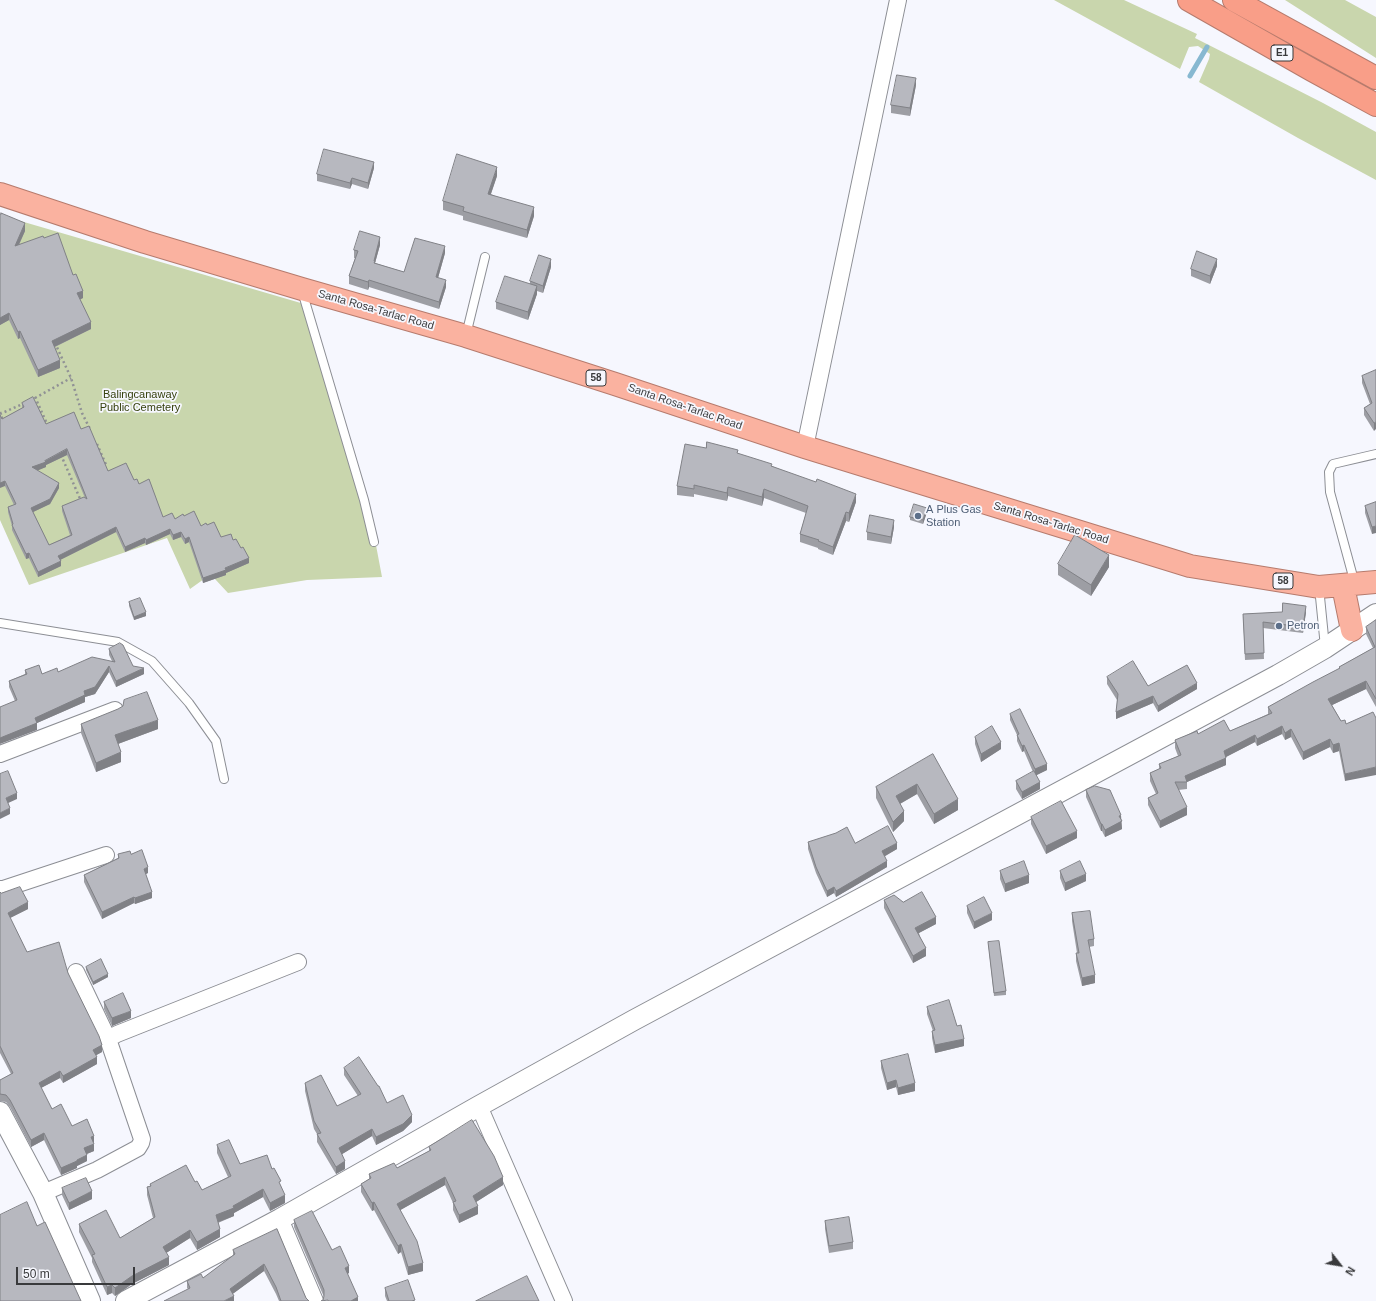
<!DOCTYPE html>
<style>
body{margin:0}
#map{position:relative;width:1376px;height:1301px;overflow:hidden;background:#f6f7fe;font-family:Helvetica,sans-serif}
canvas{display:block}
.north{position:absolute;left:1320px;top:1245px;width:40px;height:40px;-webkit-text-stroke:3px #f6f7fe;paint-order:stroke;rotate:121deg;font-size:11px;font-weight:700;line-height:16px;text-align:center;color:#393a3c}
.north::after{content:'';display:block;margin:auto;width:14px;height:18px;background:#393a3c;clip-path:polygon(50% 0,100% 100%,50% 72%,0 100%)}
.scale{position:absolute;left:16px;top:1267px;width:119px;height:18px;box-sizing:border-box;border:2px solid #393a3c;border-top:0;padding-left:5px;font-size:12px;line-height:14px;white-space:nowrap;color:#393a3c;-webkit-text-stroke:3px #f6f7fe;paint-order:stroke}
</style>
<div id="map">
<canvas width="1376" height="1301"></canvas>
<div class="north">N</div>
<div class="scale">50 m</div>
</div>
<script>
const c = document.querySelector('canvas').getContext('2d');
c.lineJoin = 'round';
function fill(path, color) { c.fillStyle = color; c.fill(path, 'evenodd'); }
function strokePath(path, color, width, dash) { c.strokeStyle = color; c.lineWidth = width; c.lineCap = dash ? 'butt' : 'round'; c.setLineDash(dash || []); c.stroke(path); }
function write(font, color, halo, rows, align = 'center') {
  c.font = font + ' Helvetica,sans-serif'; c.lineWidth = 3.5; c.setLineDash([]); c.textBaseline = 'middle'; c.strokeStyle = halo; c.fillStyle = color; for (const [text, x, y, turn = 0] of rows) {
    c.save(); c.translate(x, y); c.rotate((+turn || 0) * Math.PI / 180); c.textAlign = isNaN(turn) ? turn : align; if (halo) c.strokeText(text, 0, 0); c.fillText(text, 0, 0); c.restore();
  }
}
fill(new Path2D(`
 M1054,0H1124L1197,34L1195,38L1323,103L1376,132V180L1298,138L1199,82L1209,59L1210,54L1198,46L1189,47L1180,69Z
 M1285,0H1345L1376,17V58Z
 M0,215L311,306L368,503L382,577L307,580L228,593L215,579H204L190,589L167,538L29,585L0,520Z`), '#c9d6ad');
strokePath(new Path2D(`
 M1190,76L1207,47`), '#87b8d1', 5);
const service = new Path2D(`
 M302,291L364,500L374,542
 M466,335L485,257
 M1355,584L1330,492L1329,472L1333,464L1376,454
 M1319,587L1325,647
 M0,623L118,642L152,661L189,703L216,741L224,779`);
const minor = new Path2D(`
 M805,447L898,0
 M0,754L115,710
 M0,889H3L106,855
 M76,972L108,1039
 M479,1106L564,1301
 M43,1193L97,1170L138,1148L141,1143L142,1139L108,1039L117,1034L298,962
 M280,1219L315,1301`);
const tertiary = new Path2D(`
 M0,1112L43,1193L90,1301
 M126,1301L280,1219L479,1106L634,1020L1278,675L1325,648L1376,614`);
const trunk = new Path2D(`
 M0,194L145,242L302,289L466,336L615,384L805,447L1190,566L1319,587L1376,582
 M1343,586L1352,630`);
const motorway = new Path2D(`
 M1189,0L1312,70L1376,105
 M1234,0L1376,78`);
strokePath(service, '#8c8e94', 10);
strokePath(minor, '#8c8e94', 18);
strokePath(tertiary, '#8c8e94', 22);
strokePath(trunk, '#b67b6d', 24);
strokePath(motorway, '#b67b6d', 24);
strokePath(new Path2D(`
 M55,343L71,378L82,413L90,429
 M35,397L48,426
 M35,398L71,378
 M0,412L3,421
 M0,414L25,403
 M97,444L107,467
 M61,455L81,501`), '#909195', 2.5, [2, 3]);
strokePath(service, '#fff', 8);
strokePath(minor, '#fff', 16);
strokePath(tertiary, '#fff', 20);
strokePath(trunk, '#fab2a0', 22);
strokePath(motorway, '#f99e88', 22);
fill(new Path2D(`
 M916,85L910,116L891,113V105Z
 M374,168L368,189L352,184L350,189L317,181V174Z
 M497,176L491,194L534,216L527,238L463,220V216L443,210V201Z
 M0,214L25,231L19,245L44,238L73,275L83,298L80,299L91,329L55,347L60,368L38,377L20,338L18,339L9,320L0,325Z
 M380,245L375,263L404,272L445,253L438,278L446,287L439,309L369,287L368,290L349,284V276L355,258H354V250Z
 M1217,266L1210,284L1191,276V269Z
 M551,267L543,293L537,291V294L528,320L496,309V302L530,284V281Z
 M1376,370L1374,431L1364,415V408L1370,404L1362,383V376Z
 M22,403L46,424L81,429L108,471L134,480L139,484L163,517L175,519L184,516L201,526L207,525L221,537L233,540L241,548L249,563L226,573V575L203,583L189,542L185,544L181,537L173,540L170,534L146,545L145,543L125,552L116,532L60,560L61,566L38,577L29,558L26,559L12,530V526L8,512V507L14,505L5,486L2,419L22,408ZM67,455L85,498L62,506V511L70,535L49,545L33,512L50,504L59,488L37,470L46,467V465Z
 M738,454L772,466L856,502L849,522L846,521L833,555L818,549V548L800,542V534L806,513L764,498L762,506L728,496L727,501L694,494V497L677,495V486Z
 M1376,502L1372,534L1365,513V506Z
 M927,512L923,524L910,520V517Z
 M894,527L891,544L867,540V532Z
 M1058,564L1109,567L1091,596L1058,575Z
 M129,602L146,616L134,620L129,606Z
 M1306,612L1303,633L1263,628L1264,659L1245,660L1243,614Z
 M1376,620V707L1366,689L1332,705L1341,721L1346,724L1345,781L1339,751L1333,753L1330,747L1303,760L1291,737L1285,740L1282,734L1257,746L1255,742L1226,757V765L1187,782V789L1178,790L1187,815L1160,828L1148,805V798L1156,794L1150,781V773L1159,769V764L1178,756L1175,748V740L1198,734L1230,731L1268,714V707L1339,669V667L1373,648L1366,634V627Z
 M109,649L144,674L116,687L109,672L95,694L85,697V702L37,723V730L15,701L9,687V681L25,674V670L42,674L58,672L112,661L109,655Z
 M1107,677L1148,686L1197,689L1158,712L1153,703L1116,719L1117,700L1107,684Z
 M1010,714L1047,770L1036,775L1040,789L1022,799L1016,789V781L1033,772L1024,751L1022,752L1017,741V735L1010,720Z
 M81,724L158,729L118,744L121,762L96,772L81,733Z
 M975,737L1001,749L981,762L975,744Z
 M933,754L958,810L934,824L917,794L900,804L904,821L893,832L876,798V787Z
 M1086,790L1121,820L1122,829L1105,837L1102,831H1101L1086,797Z
 M1031,817L1077,838L1046,854L1031,824Z
 M808,842L855,843L897,849L884,856L887,867L836,897L834,893L827,897L816,873L808,849Z
 M118,854H131L148,873L145,874L152,898L135,904L134,903L102,919L84,882V875L118,858Z
 M1000,871L1029,883L1005,892L1000,879Z
 M1060,871L1086,881L1065,891L1060,878Z
 M0,892L1,893L28,909L10,918L27,952L68,973L102,1052L96,1055L97,1064L63,1083L60,1078L41,1088L52,1109L72,1126L94,1142L93,1143L94,1151L87,1154V1161L77,1166V1168L61,1175L44,1140L31,1147L10,1107L6,1102L0,1101V1080L11,1074L0,1053Z
 M884,900L903,902L936,924L919,933L926,956L913,963L884,908Z
 M967,906L992,920L974,929L967,913Z
 M1072,913L1094,939V946L1089,947L1095,983L1082,986L1076,961V953H1077L1072,921Z
 M988,942L1006,991V995L994,996Z
 M86,967L108,977L93,985L86,970Z
 M104,1002L131,1018L112,1026L104,1009Z
 M927,1007L964,1046L935,1053L932,1038V1031H933L927,1014Z
 M881,1061L915,1091L898,1095L896,1087L887,1090L881,1068Z
 M344,1068L387,1103L412,1122L403,1131L376,1145L372,1136L342,1154L345,1169L336,1174L317,1142V1134L314,1129L305,1091V1083L337,1106L358,1096L344,1075Z
 M217,1145L240,1164L272,1169L281,1187L285,1203L270,1211L263,1197L234,1213V1216L218,1223L220,1237L197,1250L190,1238L166,1253L169,1265L132,1284L115,1296L112,1293L107,1295L92,1262V1258L79,1232V1224L120,1238L153,1218L147,1195V1187L150,1186V1184L195,1182L202,1190L228,1177L217,1153Z
 M429,1147L503,1185L476,1202L478,1214L459,1223L453,1210V1203L445,1185L400,1210L423,1271L408,1275L401,1252L398,1254L374,1210L372,1211L361,1192V1184L369,1179V1174L397,1168L429,1151Z
 M62,1188L92,1199L69,1210L62,1195Z
 M294,1220L332,1250L349,1273L347,1274L358,1301L323,1300L324,1297L294,1227Z
 M825,1221L853,1242V1249L829,1253L825,1229Z
 M277,1229L306,1298L309,1301H279L276,1294L264,1271L232,1294L234,1301L188,1289L187,1288V1281L203,1278L233,1256V1250Z
 M385,1288L415,1301H387L385,1296Z`), '#9d9ea4');
fill(new Path2D(`
 M916,78V85L910,116V108Z
 M374,162V168L368,189V183Z
 M497,167V176L488,202V194Z
 M352,178V184L350,189V183Z
 M534,207V216L527,238V230Z
 M25,223V231L15,253V246Z
 M380,237V245L375,263L374,261Z
 M445,246V253L436,285V277Z
 M551,259V267L543,293V286Z
 M1217,259V266L1210,284V276Z
 M369,280V287L368,290V282Z
 M446,280V287L439,309V302Z
 M537,286V294L528,320V312Z
 M83,291V298L77,301V293Z
 M9,313V320L0,325V318Z
 M91,322V329L52,348V341Z
 M20,331V338L18,339V332Z
 M60,360V368L38,377V370Z
 M1376,422V429L1374,431V423Z
 M67,449V455L46,465V467L32,473V467Z
 M5,481V486L0,488V483Z
 M59,483V488L50,504L31,513V508Z
 M728,487V496L727,501V493Z
 M764,489V498L762,506V497Z
 M856,494V502L849,522V513Z
 M927,508V512L923,524V520Z
 M846,512V521L833,555V547Z
 M894,520V527L891,544V537Z
 M1376,526V533L1372,534V527Z
 M116,527V532L58,561V556Z
 M170,529V534L146,545V540Z
 M181,532V537L173,540V535Z
 M189,537V542L185,544V539Z
 M145,538V543L125,552V547Z
 M29,553V558L26,559V554Z
 M1109,555V567L1091,596V585Z
 M249,558V563L226,573V575L203,583V578Z
 M61,561V566L38,577V572Z
 M1306,606V612L1303,633V627Z
 M146,612V616L134,620V617Z
 M109,666V672L95,694L85,697V702L37,723V730L0,744V738L35,718Z
 M144,668V674L116,687V681Z
 M1366,681V689L1328,707V699Z
 M1197,683V689L1158,712V706Z
 M1153,696V703L1116,719V712Z
 M158,720V729L115,745V735Z
 M1282,726V734L1257,746V739Z
 M1291,729V737L1285,740V733Z
 M1255,735V742L1224,758V751Z
 M1330,739V747L1303,760V752Z
 M1001,742V749L981,762V754Z
 M1339,743V751L1333,753V745Z
 M1024,745V751L1022,752V746Z
 M121,752V762L96,772V763Z
 M1226,758V765L1187,782L1185,776Z
 M1047,764V770L1035,776V769Z
 M1376,767V775L1345,781V774Z
 M1040,782V789L1022,799V792Z
 M917,784V794L896,806V796Z
 M17,793V799L6,804V798Z
 M958,799V810L934,824V814Z
 M1187,807V815L1160,828V821Z
 M10,808V814L0,819V813Z
 M904,811V821L893,832V822Z
 M1121,815L1122,829L1105,837V830L1119,816Z
 M1101,824H1102V831H1101Z
 M1077,831V838L1046,854V846Z
 M897,843V849L882,858V851Z
 M887,861V867L836,897V891Z
 M148,867V873L144,875V869Z
 M1086,874V881L1065,891V883Z
 M1029,875V883L1005,892V884Z
 M834,887V893L827,897V891Z
 M152,892V898L135,904V898Z
 M134,897V903L102,919V912Z
 M28,902V909L8,919V913Z
 M992,913V920L974,929V922Z
 M936,917V924L915,935V928Z
 M926,948V956L913,963V956Z
 M108,974V977L93,985V982Z
 M1095,975V983L1082,986V978Z
 M131,1011V1018L112,1026V1018Z
 M964,1039V1046L935,1053V1045Z
 M102,1045V1052L93,1057V1050Z
 M97,1057V1064L63,1083V1076Z
 M60,1071V1078L39,1089V1083Z
 M896,1080V1087L887,1090V1083Z
 M915,1083V1091L898,1095V1088Z
 M412,1115V1122L403,1131L376,1145V1137Z
 M372,1129V1136L339,1156V1148Z
 M44,1133V1140L31,1147V1140Z
 M94,1136V1142L91,1144V1137Z
 M94,1144V1151L84,1155V1148Z
 M87,1155V1161L77,1166V1168L61,1175V1168Z
 M345,1161V1169L336,1174V1167Z
 M445,1177V1185L397,1212V1204Z
 M503,1177V1185L473,1204V1196Z
 M263,1189V1197L234,1213V1216L216,1223V1215Z
 M92,1191V1199L69,1210V1203Z
 M285,1195V1203L270,1211V1203Z
 M374,1202V1210L372,1211V1203Z
 M478,1206V1214L459,1223V1215Z
 M220,1229V1237L197,1250V1242Z
 M190,1230V1238L163,1255V1247Z
 M401,1244V1252L398,1254V1246Z
 M169,1257V1265L132,1284L115,1296V1288L132,1276Z
 M423,1263V1271L408,1275V1267Z
 M264,1264V1271L230,1296V1289Z
 M349,1266V1273L345,1275V1268Z
 M112,1285V1293L107,1295V1287Z
 M234,1296V1301H224Z
 M358,1297V1301H350Z`), '#808186');
const building = new Path2D(`
 M897,75L916,78L910,108L891,105Z
 M324,149L374,162L368,183L352,178L350,183L317,174Z
 M457,154L497,167L488,194L534,207L527,230L463,211L464,207L443,201Z
 M1,213L25,223L15,246L43,236L44,238L58,233L73,275L76,274L83,291L77,293L91,322L52,341L60,360L38,370L20,331L18,332L9,313L0,318V214H1Z
 M360,231L380,237L374,261H375L374,263L404,272L415,238L445,246L436,277L446,280L439,302L369,280L368,282L349,276L358,251L354,250Z
 M1197,251L1217,259L1210,276L1191,269Z
 M539,255L551,259L543,286L530,281Z
 M505,276L537,286L528,312L496,302Z
 M1376,370V422L1374,423L1364,408L1372,403L1362,376Z
 M33,397L46,424L74,412L81,429L89,426L108,471L126,463L134,480L137,479L139,484L149,479L163,517L172,513L175,519L183,514L184,516L194,511L201,526L206,523L207,525L214,522L221,537L231,534L233,540L236,539L241,548L243,547L249,558L225,568L226,570L203,578L189,537L185,539L181,532L173,535L170,529L146,540L145,538L125,547L116,527L58,556L61,561L38,572L29,553L26,554L12,525L13,524L8,507L16,504L5,481L0,483V415L2,419L24,407L22,403ZM67,449L87,499L84,497L62,506L72,535L49,545L31,508L50,499L59,483L32,467L46,462L45,461Z
 M707,442L738,450L737,453L772,464L771,466L816,482L817,479L856,494L849,513L846,512L833,547L818,541L819,540L800,534L808,506L764,489L762,497L728,487L727,493L694,485V489L677,486L685,444L706,448Z
 M1376,502V526L1372,527L1365,506Z
 M914,504L927,508L923,520L910,517Z
 M870,515L894,520L891,537L867,532Z
 M1075,535L1109,555L1091,585L1058,564Z
 M140,598L146,612L134,617L129,602Z
 M1283,603L1306,606L1303,627L1263,622L1264,653L1245,654L1243,614L1282,612Z
 M1376,620V699L1366,681L1328,699L1341,721L1345,720L1346,724L1373,712L1376,718V767L1345,774L1339,743L1333,745L1330,739L1303,752L1291,729L1285,733L1282,726L1257,739L1255,735L1224,751L1226,758L1185,776L1187,782H1175L1187,807L1160,821L1148,798L1158,793L1150,773L1161,768L1159,764L1181,755L1175,740L1197,731L1198,734L1224,720L1230,731L1272,713L1268,707L1313,682L1340,668L1339,667L1375,647L1366,627Z
 M120,643L123,645L133,666L144,668L116,681L109,666L95,687L84,691L85,695L35,718L37,723L0,738V707L17,700L9,681L27,674L25,670L39,665L42,674L57,668L58,672L92,657L115,662L109,649Z
 M1133,661L1148,686L1187,665L1197,683L1158,706L1153,696L1116,712L1118,694L1107,677Z
 M147,692L158,720L115,735L121,752L96,763L81,724L118,709L123,706L124,700Z
 M1020,709L1047,764L1035,769L1024,745L1022,746L1017,735L1019,734L1010,714Z
 M992,726L1001,742L981,754L975,737Z
 M933,754L958,799L934,814L917,784L896,796L904,811L893,822L876,787Z
 M8,771L17,793L6,798L10,808L0,813V774Z
 M1034,771L1040,782L1022,792L1016,781Z
 M1095,786L1110,790L1121,815L1119,816L1122,821L1105,830L1102,824H1101L1086,790Z
 M1061,801L1077,831L1046,846L1031,817Z
 M888,826L897,843L882,851L887,861L836,891L834,887L827,891L816,867L808,842L836,833L847,827L855,843Z
 M142,850L148,867L144,869L152,892L135,898L134,897L102,912L84,875L119,858L118,854L130,851L131,854Z
 M1024,861L1029,875L1005,884L1000,871Z
 M1080,861L1086,874L1065,883L1060,871Z
 M20,887L28,902L8,913L27,952L59,942L68,973L99,1036L102,1045L93,1050L97,1057L63,1076L60,1071L39,1083L52,1109L61,1104L72,1126L87,1119L94,1136L91,1137L94,1144L84,1148L87,1155L77,1160V1161L61,1168L44,1133L31,1140L10,1100L6,1095L0,1094V1080L13,1073L0,1046V892L1,893Z
 M922,892L936,917L915,928L926,948L913,956L884,900L894,895L903,902Z
 M984,897L992,913L974,922L967,906Z
 M1090,911L1094,939L1088,940L1095,975L1082,978L1076,953H1079L1072,913Z
 M999,941L1006,991L994,993L988,942Z
 M101,959L108,974L93,982L86,967Z
 M123,993L131,1011L112,1018L104,1002Z
 M949,1000L957,1026L961,1025L964,1039L935,1045L932,1031L935,1030L927,1007Z
 M908,1054L915,1083L898,1088L896,1080L887,1083L881,1061Z
 M359,1057L378,1086H379L387,1103L403,1095L412,1115L403,1124L376,1137L372,1129L339,1148L345,1161L336,1167L317,1134L321,1133L314,1121L305,1083L321,1075L337,1106L361,1094L344,1068Z
 M472,1120L494,1156L503,1177L473,1196L478,1206L459,1215L453,1202L456,1201L445,1177L397,1204L417,1241L423,1263L408,1267L401,1244L398,1246L374,1202L372,1203L361,1184L371,1178L369,1174L394,1163L397,1168L431,1150L429,1147Z
 M229,1140L240,1164L267,1155L272,1169L274,1168L281,1181L279,1182L285,1195L270,1203L263,1189L233,1206L234,1208L216,1215L220,1229L197,1242L190,1230L163,1247L169,1257L132,1276L115,1288L112,1285L107,1287L92,1255L95,1254L79,1224L106,1210L120,1238L155,1217L147,1187L151,1186L150,1184L186,1165L195,1182L197,1181L202,1190L231,1176L217,1145Z
 M86,1178L92,1191L69,1203L62,1188Z
 M27,1202L37,1226L45,1222L81,1301H0V1215Z
 M312,1211L332,1250L340,1246L349,1266L345,1268L358,1297L351,1301H328V1300L321,1301L323,1300L324,1296V1290L294,1220Z
 M849,1217L853,1242L829,1246L825,1221Z
 M277,1229L306,1298L309,1301H281L276,1287L264,1264L230,1289L234,1296L224,1301H164L190,1288L187,1281L201,1274L203,1278L235,1254L233,1250Z
 M527,1276L539,1301H476Z
 M408,1280L415,1300L412,1301H389L385,1288Z`);
fill(building, '#b7b8bf');
strokePath(building, '#808186', 1);
for (const [x, y, r, color] of [
 [918,516,4,"#5c6f8a"],
 [1279,626,4,"#5c6f8a"]
]) { const dot = new Path2D(); dot.arc(x, y, r, 0, 2 * Math.PI); c.fillStyle = color; c.fill(dot); strokePath(dot, '#f6f7fe', 1.5); }
for (const [x, y, w] of [
 [1282,53,22],
 [596,378,20],
 [1283,581,20]
]) { const box = new Path2D(); box.roundRect(x - w / 2, y - 8, w, 16, 3); c.fillStyle = '#f6f7fe'; c.fill(box); strokePath(box, '#393a3c', 1); }
write('bold 10px', '#393a3c', null, [
 ["E1",1282,53],
 ["58",596,378],
 ["58",1283,581]
]);
write('11px', '#393a3c', '#f6f7fe', [
 ["Santa Rosa-Tarlac Road",376,310,16],
 ["Santa Rosa-Tarlac Road",685,407,19],
 ["Santa Rosa-Tarlac Road",1051,523,17]
]);
write('11px', '#36410e', '#f6f7fe', [
 ["Balingcanaway",140,395],
 ["Public Cemetery",140,408]
]);
write('11px', '#4e5e75', '#f6f7fe', [
 ["A Plus Gas",926,510],
 ["Station",926,523],
 ["Petron",1287,626]
], 'left');
</script>
